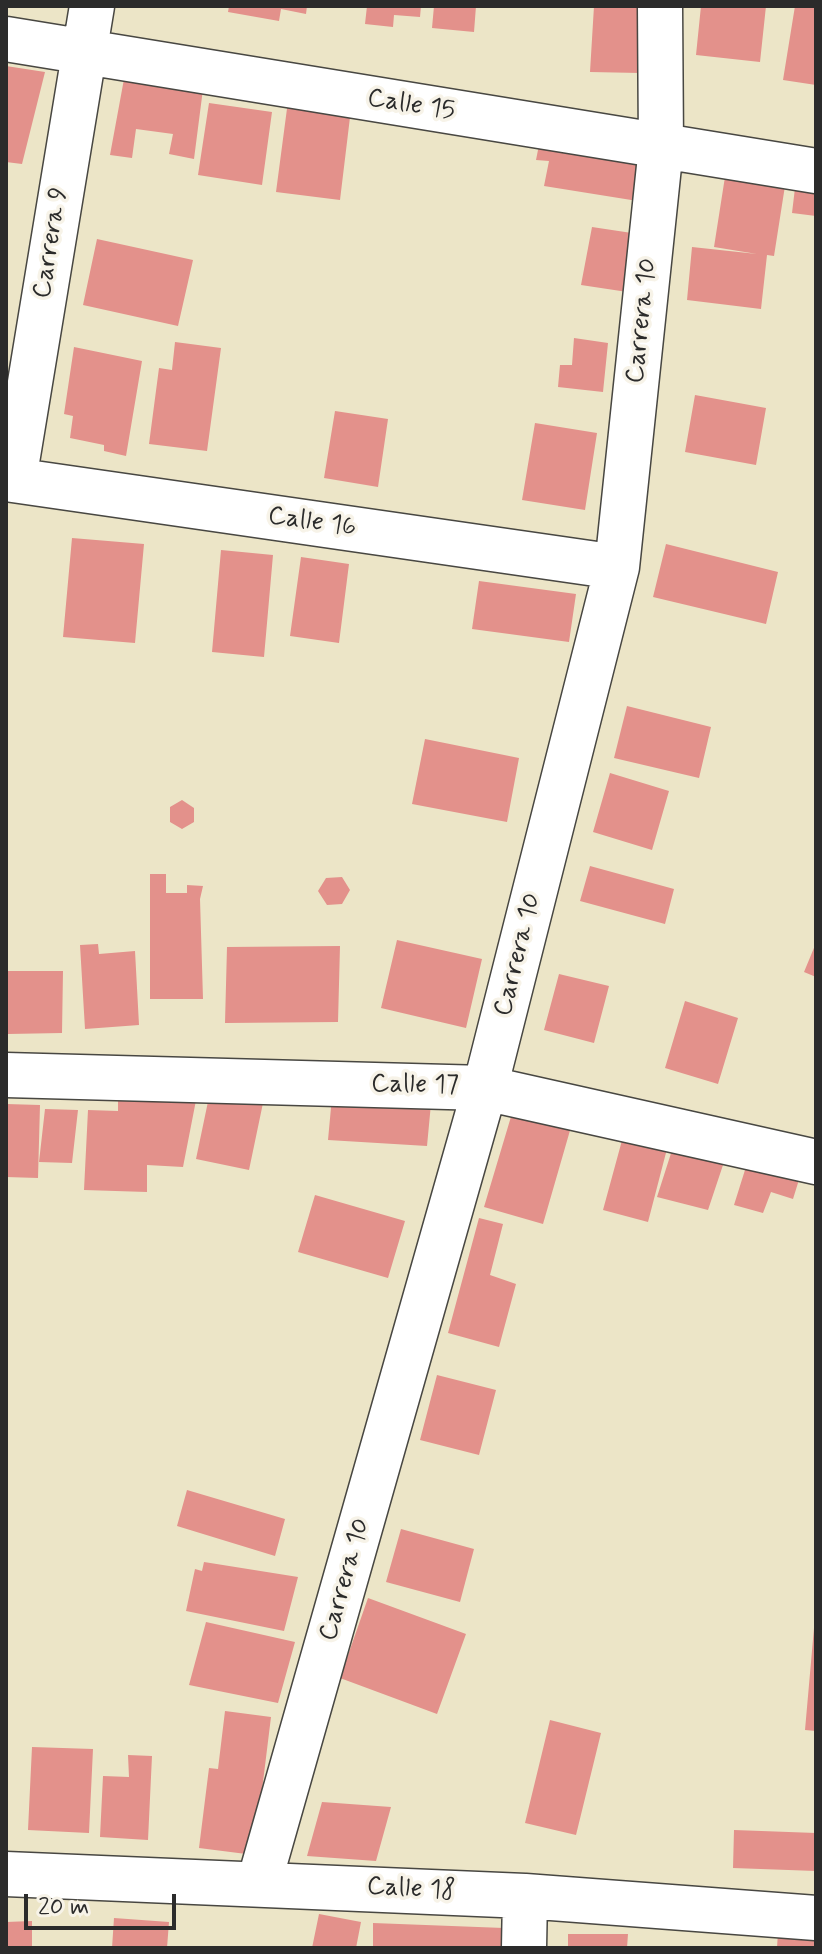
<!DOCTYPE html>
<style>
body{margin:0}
#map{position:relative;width:822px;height:1954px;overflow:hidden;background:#ece5c7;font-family:Mynerve,sans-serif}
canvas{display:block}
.frame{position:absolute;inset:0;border:8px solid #2b2b2b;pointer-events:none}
.scale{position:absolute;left:24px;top:1894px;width:152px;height:36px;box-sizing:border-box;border:4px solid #2b2b2b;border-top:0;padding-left:10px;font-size:24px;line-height:28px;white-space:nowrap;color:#2b2b2b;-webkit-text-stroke:6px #f7f3e8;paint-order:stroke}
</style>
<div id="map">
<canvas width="822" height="1954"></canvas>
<div class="frame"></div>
<div class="scale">20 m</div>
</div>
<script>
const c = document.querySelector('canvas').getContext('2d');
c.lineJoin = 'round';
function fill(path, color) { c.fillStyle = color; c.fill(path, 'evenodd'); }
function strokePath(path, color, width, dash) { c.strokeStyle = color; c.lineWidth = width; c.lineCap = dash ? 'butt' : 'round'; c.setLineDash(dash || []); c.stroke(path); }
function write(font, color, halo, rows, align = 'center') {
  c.font = font + ' Mynerve,sans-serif'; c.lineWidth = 7; c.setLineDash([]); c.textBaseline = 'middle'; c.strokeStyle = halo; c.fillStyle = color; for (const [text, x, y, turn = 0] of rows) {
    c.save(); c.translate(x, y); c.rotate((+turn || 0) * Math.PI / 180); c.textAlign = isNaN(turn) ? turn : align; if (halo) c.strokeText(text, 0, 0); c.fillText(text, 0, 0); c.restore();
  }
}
fill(new Path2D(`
 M229,6H307L306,14L281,9L279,21L228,12Z
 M367,6H421L420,17L394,15L393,27L365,24Z
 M434,6H476L474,32L432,28Z
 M594,6H645L640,73L590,72Z
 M701,6H766L760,62L696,55Z
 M795,6H816V85L783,80Z
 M6,66L45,72L22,164L6,162Z
 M124,79L203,89L194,159L169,154L173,134L136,129L132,158L110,155Z
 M288,101L351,109L340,200L276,192Z
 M209,103L272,112L262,185L198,175Z
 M541,135L658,154L650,203L544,186L549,161L536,160Z
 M727,164L787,173L774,256L767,255L761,309L687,300L692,247L757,254L714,247Z
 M795,188L816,191V216L792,213Z
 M592,227L645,235L634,293L581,285Z
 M97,239L193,260L178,326L83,305Z
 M574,338L608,343L603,392L558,387L560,365H572Z
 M175,342L221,348L207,451L149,444L159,368L172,370Z
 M74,347L142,361L126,456L104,451V445L70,438L73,416L64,414Z
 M695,395L766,408L756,465L685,452Z
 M335,411L388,419L378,487L324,478Z
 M535,423L597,433L585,510L522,500Z
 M72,538L144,544L135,643L63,637Z
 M666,544L778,572L766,624L653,597Z
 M221,550L273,555L264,657L212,652Z
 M301,557L349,564L339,643L290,636Z
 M479,581L576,594L569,642L472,629Z
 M627,706L711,727L699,778L614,758Z
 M425,739L519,758L507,822L412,804Z
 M610,773L669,791L652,850L593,832Z
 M182,800L194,808V822L182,829L170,822V807Z
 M590,866L674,889L665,924L580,901Z
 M150,874H166V893H187V885L203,886L200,899L203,999H150Z
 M342,877L350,890L342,904L327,905L318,891L326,878Z
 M397,940L482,959L466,1028L381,1008Z
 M816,943V977L804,972Z
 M98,944L99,954L135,951L139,1025L85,1029L80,945Z
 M340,946L338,1022L225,1023L227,947Z
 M8,971H63L62,1033L8,1034Z
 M559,974L609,986L594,1043L544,1030Z
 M685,1001L738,1018L718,1084L665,1068Z
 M333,1086L432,1093L427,1146L328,1140Z
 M198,1090L183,1167L147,1165V1192L84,1190L88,1110L118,1111V1096Z
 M210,1092L263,1103L249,1170L196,1159Z
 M6,1104L40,1105L38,1178L6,1177Z
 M45,1109L78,1110L72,1163L39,1162Z
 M513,1110L571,1127L543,1224L484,1207Z
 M624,1133L668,1145L648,1222L603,1210Z
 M673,1147L725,1159L708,1210L657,1197Z
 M750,1154L802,1170L793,1199L771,1192L763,1213L734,1205Z
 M315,1195L405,1221L388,1278L298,1252Z
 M479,1218L503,1224L490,1275L516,1284L499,1347L448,1333Z
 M437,1375L496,1390L479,1455L420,1440Z
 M187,1490L285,1519L275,1556L177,1526Z
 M401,1529L474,1549L460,1602L386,1582Z
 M204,1562L298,1577L284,1631L186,1611L195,1569L202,1571Z
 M368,1598L466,1634L437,1714L340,1678Z
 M206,1622L295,1642L278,1703L189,1685Z
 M814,1628H816V1731L805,1730Z
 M225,1711L271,1717L254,1855L199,1848L209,1768L218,1769Z
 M550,1720L601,1733L576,1835L525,1823Z
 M32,1747L93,1749L89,1833L28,1830Z
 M128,1755L152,1756L148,1840L100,1837L103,1776L129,1777Z
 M322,1802L391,1807L376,1861L307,1856Z
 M734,1830L816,1833V1871L733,1868Z
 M319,1914L361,1922L356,1948H312Z
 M114,1918L169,1922L167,1948H112Z
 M32,1921V1948H6V1922Z
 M373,1923L504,1928V1948H373Z
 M778,1932L816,1934V1948H777Z
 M568,1934H628L627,1948H568Z`), '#e3918b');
const street = new Path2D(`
 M6,39L816,171
 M6,479L617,567
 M14,480L92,6
 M6,1075L485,1088L816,1162
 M6,1874L525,1896L816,1918
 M259,1883L485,1088L617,567L661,147L660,6
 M524,1948L525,1896`);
strokePath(street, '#484742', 47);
strokePath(street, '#fff', 44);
write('26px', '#2b2b2b', '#f7f3e8', [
 ["Calle 15",411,106,9],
 ["Carrera 9",52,243,-81],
 ["Carrera 10",643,321,-84],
 ["Calle 16",312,523,8],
 ["Carrera 10",519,955,-76],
 ["Calle 17",415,1086,1],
 ["Carrera 10",346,1580,-74],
 ["Calle 18",411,1890,3]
]);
</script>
